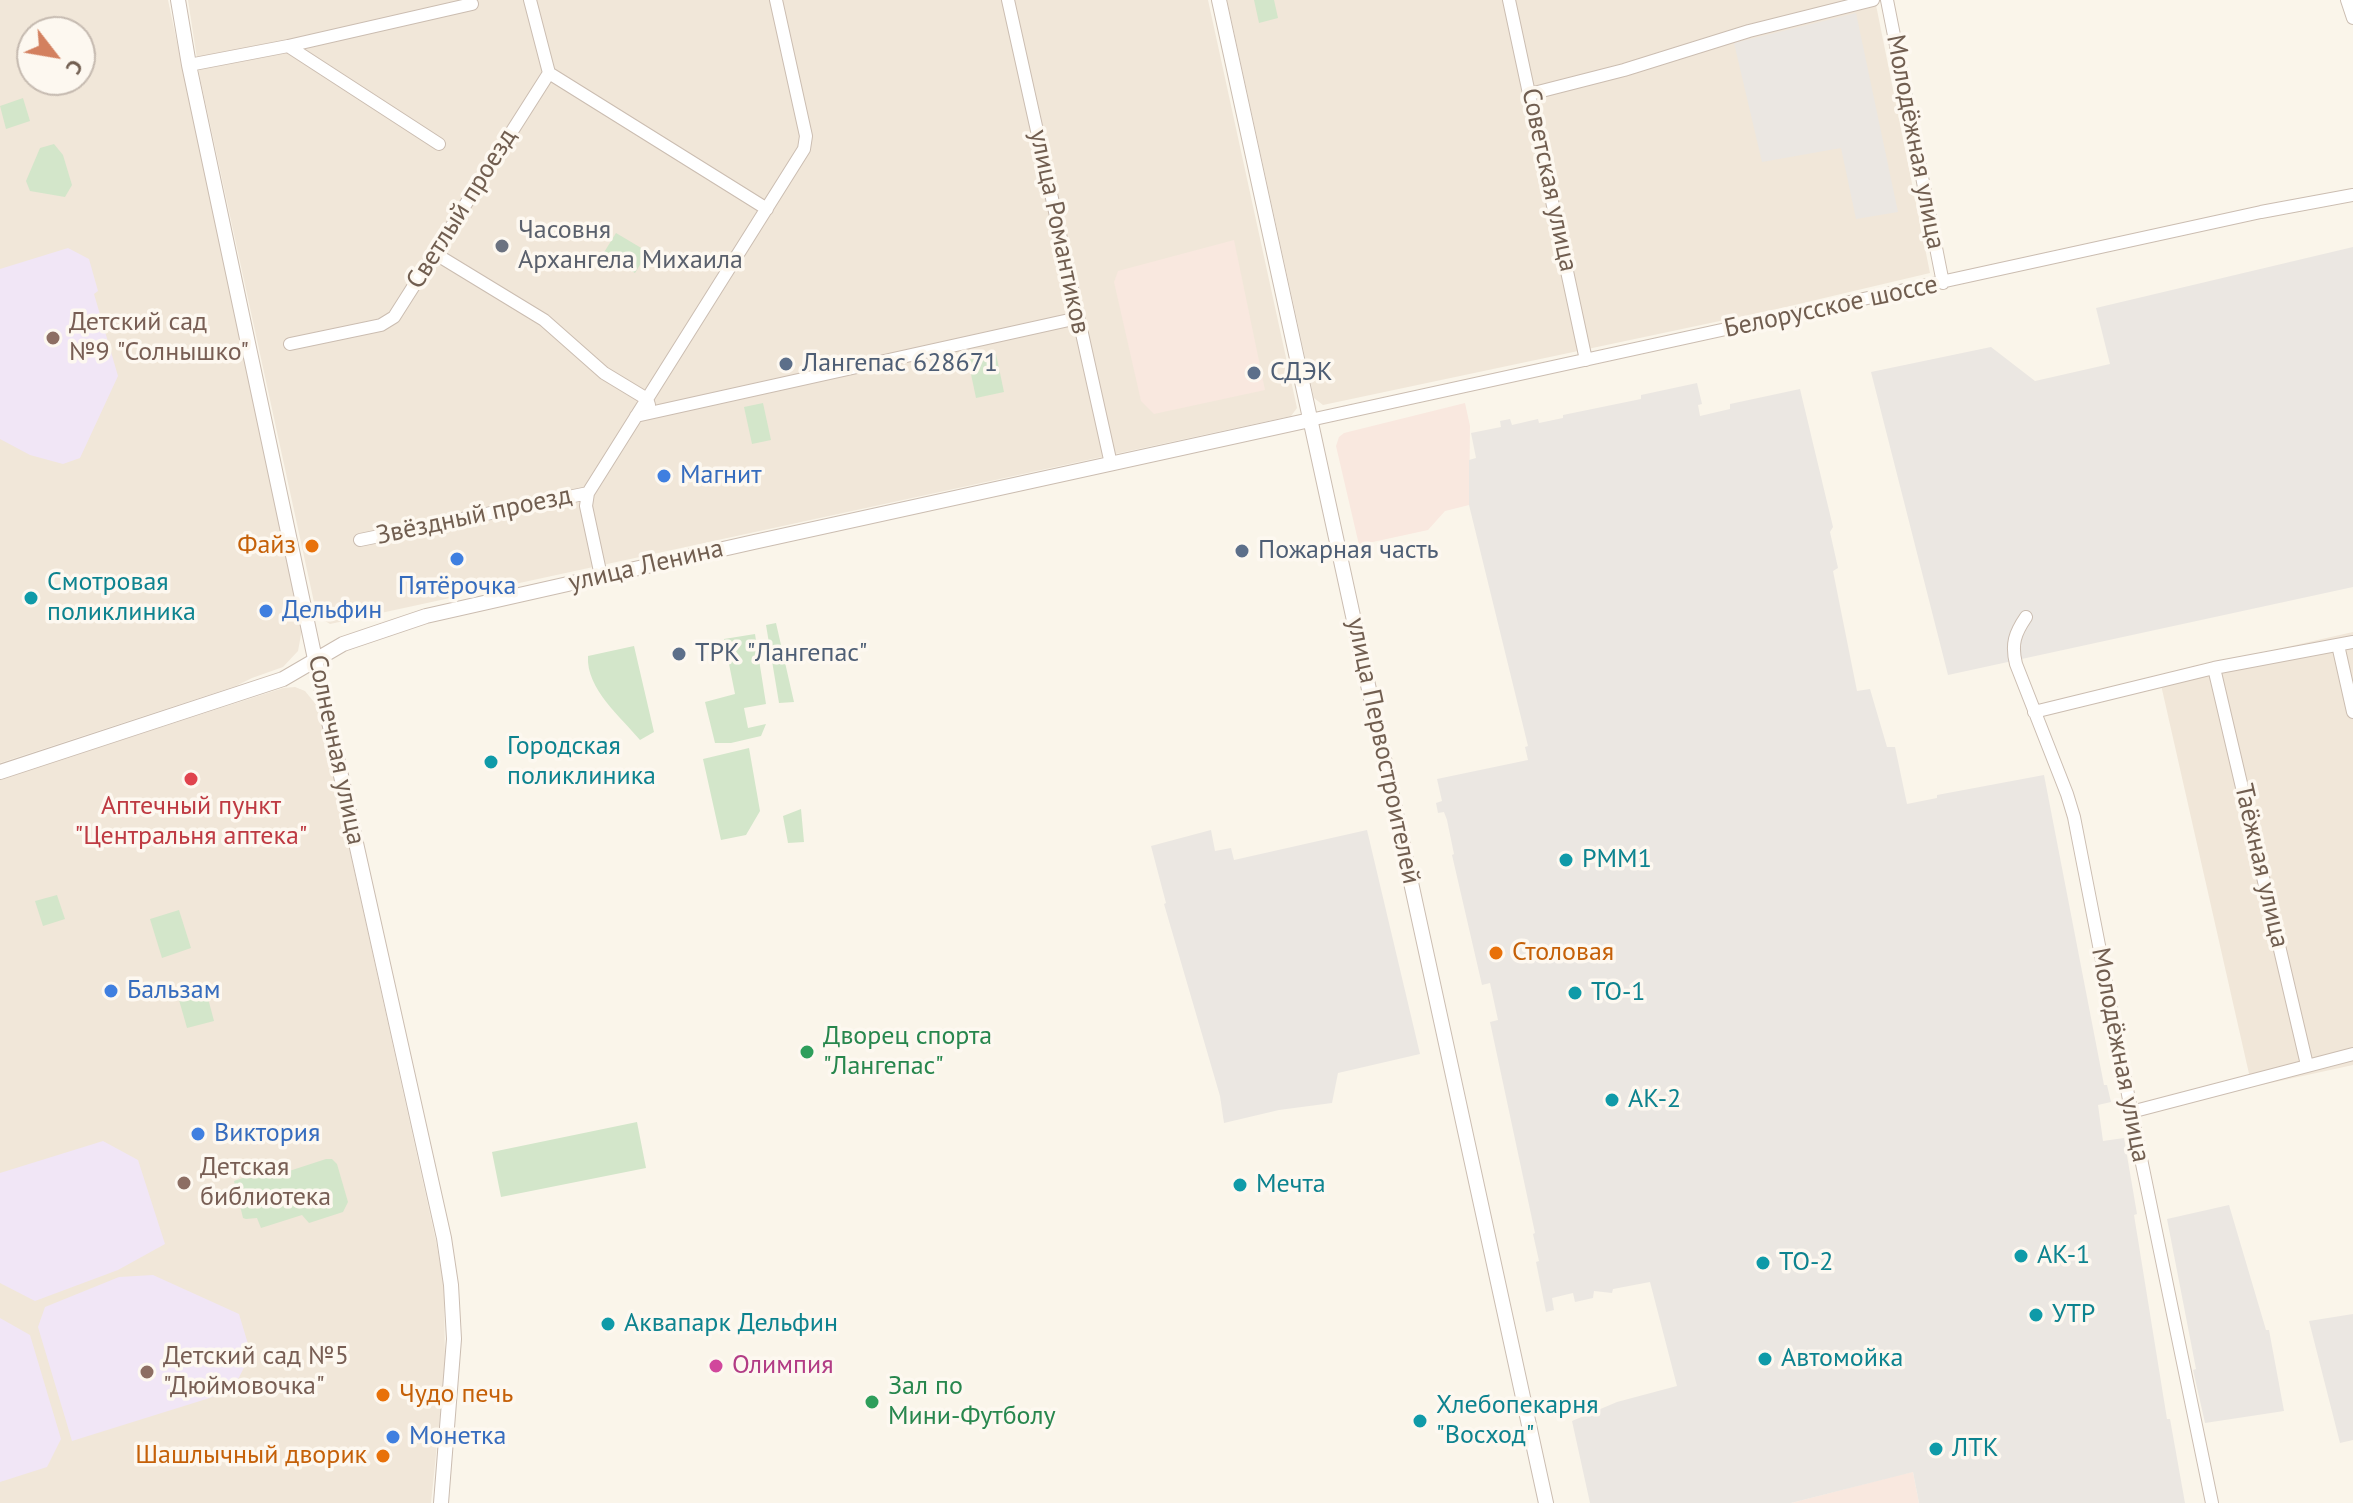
<!DOCTYPE html>
<meta charset="utf-8">
<style>
body{margin:0}
#map{position:relative;width:2353px;height:1503px;overflow:hidden;background:#faf5ea;font-family:"PT Sans",sans-serif}
canvas{display:block}
.north{position:absolute;left:16px;top:16px;width:80px;height:80px;box-sizing:border-box;background:#fdf8f0;border:2px solid #c5bab0;border-radius:50%;rotate:121deg;font-size:22px;font-weight:700;line-height:32px;text-align:center;color:#715e50}
.north::after{content:'';display:block;margin:auto;width:28px;height:36px;background:#d3805f;clip-path:polygon(50% 0,100% 100%,50% 72%,0 100%)}
</style>
<div id="map">
<canvas width="2353" height="1503"></canvas>
<div class="north">С</div>
</div>
<script>
const c = document.querySelector('canvas').getContext('2d');
c.lineJoin = 'round';
function fill(path, color) { c.fillStyle = color; c.fill(path, 'evenodd'); }
function strokePath(path, color, width, dash) { c.strokeStyle = color; c.lineWidth = width; c.lineCap = dash ? 'butt' : 'round'; c.setLineDash(dash || []); c.stroke(path); }
function write(font, color, halo, rows, align = 'center') {
  c.font = font + ' "PT Sans",sans-serif'; c.lineWidth = 7; c.setLineDash([]); c.textBaseline = 'middle'; c.strokeStyle = halo; c.fillStyle = color; for (const [text, x, y, turn = 0] of rows) {
    c.save(); c.translate(x, y); c.rotate((+turn || 0) * Math.PI / 180); c.textAlign = isNaN(turn) ? turn : align; if (halo) c.strokeText(text, 0, 0); c.fillText(text, 0, 0); c.restore();
  }
}
fill(new Path2D(`
 M0,0H168L302,629L298,651L283,667L252,678L236,686L0,763ZM32,32H80V80H32Z
 M188,0H1208L1297,408L1291,416L330,624L317,616L200,78Z
 M1227,0H1875L1930,273L1786,307L1323,405L1314,398Z
 M2353,632V1065L2252,1087L2159,676Z
 M295,687L305,691L318,707L436,1241L444,1287L445,1367L431,1503H0V779L283,688Z`), '#f1e7d9');
fill(new Path2D(`
 M1234,240L1265,390L1154,414L1141,401L1114,282L1118,271Z
 M1465,403L1470,426L1469,505L1445,511L1428,530L1359,545L1336,446L1339,437L1344,433Z
 M1913,1472L1919,1503H1791L1903,1474Z`), '#f9e8df');
fill(new Path2D(`
 M1856,13L1898,212L1856,219L1841,148L1762,162L1734,43Z
 M2353,247V587L1948,675L1871,372L1991,347L2035,381L2110,364L2096,308Z
 M1697,383L1702,404L1698,405L1700,416L1730,409V404L1800,389L1833,527L1830,532L1838,568L1833,571L1857,691L1870,689L1887,747H1895L1907,804L1937,798V795L2044,775L2104,1085H2107L2111,1102L2098,1105L2103,1141L2124,1138L2137,1214L2134,1215L2167,1419H2170L2185,1503H1919L1913,1472L1791,1503H1590L1572,1421L1617,1402L1677,1386L1650,1282L1613,1289L1612,1293L1594,1291L1593,1298L1575,1302L1573,1293L1552,1298L1554,1310L1546,1312L1536,1262L1539,1261L1533,1234L1535,1233L1490,1022L1498,1020L1490,983L1482,985L1452,855L1454,854L1447,820L1444,812L1438,813L1436,803L1442,801L1437,779L1528,760L1525,747L1528,746L1469,505V460L1476,458L1471,433L1501,427L1500,421L1510,419L1512,425L1538,419L1539,423L1563,418V415L1641,399V395Z
 M1211,830L1215,851L1231,848L1234,860L1367,830L1420,1054L1338,1073L1332,1103L1279,1110L1224,1123L1220,1096L1164,904L1166,903L1151,846Z
 M2229,1205L2266,1330H2269L2284,1411L2205,1423L2193,1370L2196,1369L2167,1219Z
 M2353,1314V1440L2340,1443L2309,1321Z`), '#ebe7e2');
fill(new Path2D(`
 M68,248L89,259L98,291L94,294L118,376L80,458L63,464L30,455L0,439V269Z
 M103,1141L138,1160L165,1244L118,1270L35,1301L0,1283V1173Z
 M153,1275L239,1314L251,1354L232,1391L72,1441L38,1327L45,1307L119,1277Z
 M0,1318L30,1335L61,1439L47,1467L0,1482Z`), '#f1e6f6');
fill(new Path2D(`
 M1254,0H1274L1278,18L1259,23Z
 M23,98L30,121L6,129L0,106Z
 M54,144L63,155L72,185L65,197L30,191L26,181L40,148Z
 M616,233L648,252L635,273L603,254Z
 M996,354L1004,392L976,398L968,360Z
 M763,403L771,440L752,444L744,407Z
 M776,623L794,702L779,703L766,625Z
 M755,634L766,704L744,708L748,728L766,724L761,736L731,743H715L705,702L735,694L724,639Z
 M634,646L654,732L640,740C621,717 586,689 588,656Z
 M749,748L760,811L746,835L721,840L703,759Z
 M801,809L804,842L788,843L783,816Z
 M57,895L65,919L43,926L35,901Z
 M179,910L191,948L162,958L150,919Z
 M206,991L214,1021L187,1028L179,1000Z
 M637,1122L646,1168L501,1197L492,1152Z
 M326,1159H332L337,1164L348,1202L343,1212L309,1223L302,1215L261,1228L257,1218L246,1219L243,1218L234,1181L276,1166L283,1173Z`), '#d3e6ca');
const minor = new Path2D(`
 M1008,0L1111,464
 M1509,0L1586,360
 M1887,0L1943,283
 M2347,0L2353,18
 M288,46L472,4
 M189,65L288,46L439,144
 M549,73L767,209
 M1530,94L1624,70L1749,31L1873,0
 M434,253L544,320L604,373L647,399L649,405
 M290,344L381,325L394,317L549,73L530,0
 M636,416L1078,318
 M1310,420L2261,212L2353,195
 M360,540L588,493
 M601,576L586,506L588,493L804,149L806,136L776,0
 M2026,617C2015,633 2011,644 2016,664L2067,794L2074,817L2133,1120L2212,1503
 M2338,645L2353,712
 M2214,668L2307,1065
 M2034,712L2214,668L2353,642
 M2131,1112L2353,1054`);
const tertiary = new Path2D(`
 M178,0L189,65L315,659L444,1238L451,1285L454,1339L441,1503
 M1219,0L1546,1503
 M0,772L283,679L343,644L426,616L754,542L1310,420`);
strokePath(minor, '#cbbdb1', 14);
strokePath(tertiary, '#cbbdb1', 16);
strokePath(minor, '#fff', 12);
strokePath(tertiary, '#fff', 14);
for (const [x, y, r, color] of [
 [502,246,8,"#6b7280"],
 [53,338,8,"#8d6e63"],
 [786,364,8,"#5c6f8a"],
 [1254,373,8,"#5c6f8a"],
 [664,476,8,"#3f7fe0"],
 [312,546,8,"#e8710a"],
 [1242,551,8,"#5c6f8a"],
 [457,559,8,"#3f7fe0"],
 [31,598,8,"#0f9aa8"],
 [266,611,8,"#3f7fe0"],
 [679,654,8,"#5c6f8a"],
 [491,762,8,"#0f9aa8"],
 [191,779,8,"#e0444e"],
 [1566,860,8,"#0f9aa8"],
 [1496,953,8,"#e8710a"],
 [111,991,8,"#3f7fe0"],
 [1575,993,8,"#0f9aa8"],
 [807,1052,8,"#2e9e5b"],
 [1612,1100,8,"#0f9aa8"],
 [198,1134,8,"#3f7fe0"],
 [184,1183,8,"#8d6e63"],
 [1240,1185,8,"#0f9aa8"],
 [2021,1256,8,"#0f9aa8"],
 [1763,1263,8,"#0f9aa8"],
 [2036,1315,8,"#0f9aa8"],
 [608,1324,8,"#0f9aa8"],
 [1765,1359,8,"#0f9aa8"],
 [716,1366,8,"#d1479c"],
 [147,1372,8,"#8d6e63"],
 [383,1395,8,"#e8710a"],
 [872,1402,8,"#2e9e5b"],
 [1420,1421,8,"#0f9aa8"],
 [393,1437,8,"#3f7fe0"],
 [1936,1449,8,"#0f9aa8"],
 [383,1456,8,"#e8710a"]
]) { const dot = new Path2D(); dot.arc(x, y, r, 0, 2 * Math.PI); c.fillStyle = color; c.fill(dot); strokePath(dot, '#fdf8f0', 3); }
write('26px', '#715e50', '#fdf8f0', [
 ["Молодёжная улица",1915,142,79],
 ["Советская улица",1549,180,78],
 ["Светлый проезд",462,209,-58],
 ["улица Романтиков",1059,232,78],
 ["Белорусское шоссе",1831,307,-12],
 ["Звёздный проезд",474,516,-12],
 ["улица Ленина",646,566,-13],
 ["Солнечная улица",336,750,78],
 ["улица Первостроителей",1383,751,78],
 ["Таёжная улица",2261,866,77],
 ["Молодёжная улица",2120,1055,79]
]);
write('26px', '#5b616d', '#fdf8f0', [
 ["Часовня",518,231],
 ["Архангела Михаила",518,261]
], 'left');
write('26px', '#785e54', '#fdf8f0', [
 ["Детский сад",69,323],
 ["№9 \"Солнышко\"",69,353],
 ["Детская",200,1168],
 ["библиотека",200,1198],
 ["Детский сад №5",163,1357],
 ["\"Дюймовочка\"",163,1387]
], 'left');
write('26px', '#4e5e75', '#fdf8f0', [
 ["Лангепас 628671",802,364],
 ["СДЭК",1270,373],
 ["Пожарная часть",1258,551],
 ["ТРК \"Лангепас\"",695,654]
], 'left');
write('26px', '#366cbe', '#fdf8f0', [
 ["Магнит",680,476],
 ["Пятёрочка",457,587,"center"],
 ["Дельфин",282,611],
 ["Бальзам",127,991],
 ["Виктория",214,1134],
 ["Монетка",409,1437]
], 'left');
write('26px', '#c56008', '#fdf8f0', [
 ["Файз",296,546],
 ["Столовая",1512,953,"left"],
 ["Чудо печь",399,1395,"left"],
 ["Шашлычный дворик",367,1456]
], 'right');
write('26px', '#0d838f', '#fdf8f0', [
 ["Смотровая",47,583],
 ["поликлиника",47,613],
 ["Городская",507,747],
 ["поликлиника",507,777],
 ["РММ1",1582,860],
 ["ТО-1",1591,993],
 ["АК-2",1628,1100],
 ["Мечта",1256,1185],
 ["АК-1",2037,1256],
 ["ТО-2",1779,1263],
 ["УТР",2052,1315],
 ["Аквапарк Дельфин",624,1324],
 ["Автомойка",1781,1359],
 ["Хлебопекарня",1436,1406],
 ["\"Восход\"",1436,1436],
 ["ЛТК",1952,1449]
], 'left');
write('26px', '#be3a42', '#fdf8f0', [
 ["Аптечный пункт",191,807],
 ["\"Центральня аптека\"",191,837]
]);
write('26px', '#27864d', '#fdf8f0', [
 ["Дворец спорта",823,1037],
 ["\"Лангепас\"",823,1067],
 ["Зал по",888,1387],
 ["Мини-Футболу",888,1417]
], 'left');
write('26px', '#b23c85', '#fdf8f0', [
 ["Олимпия",732,1366]
], 'left');
</script>
